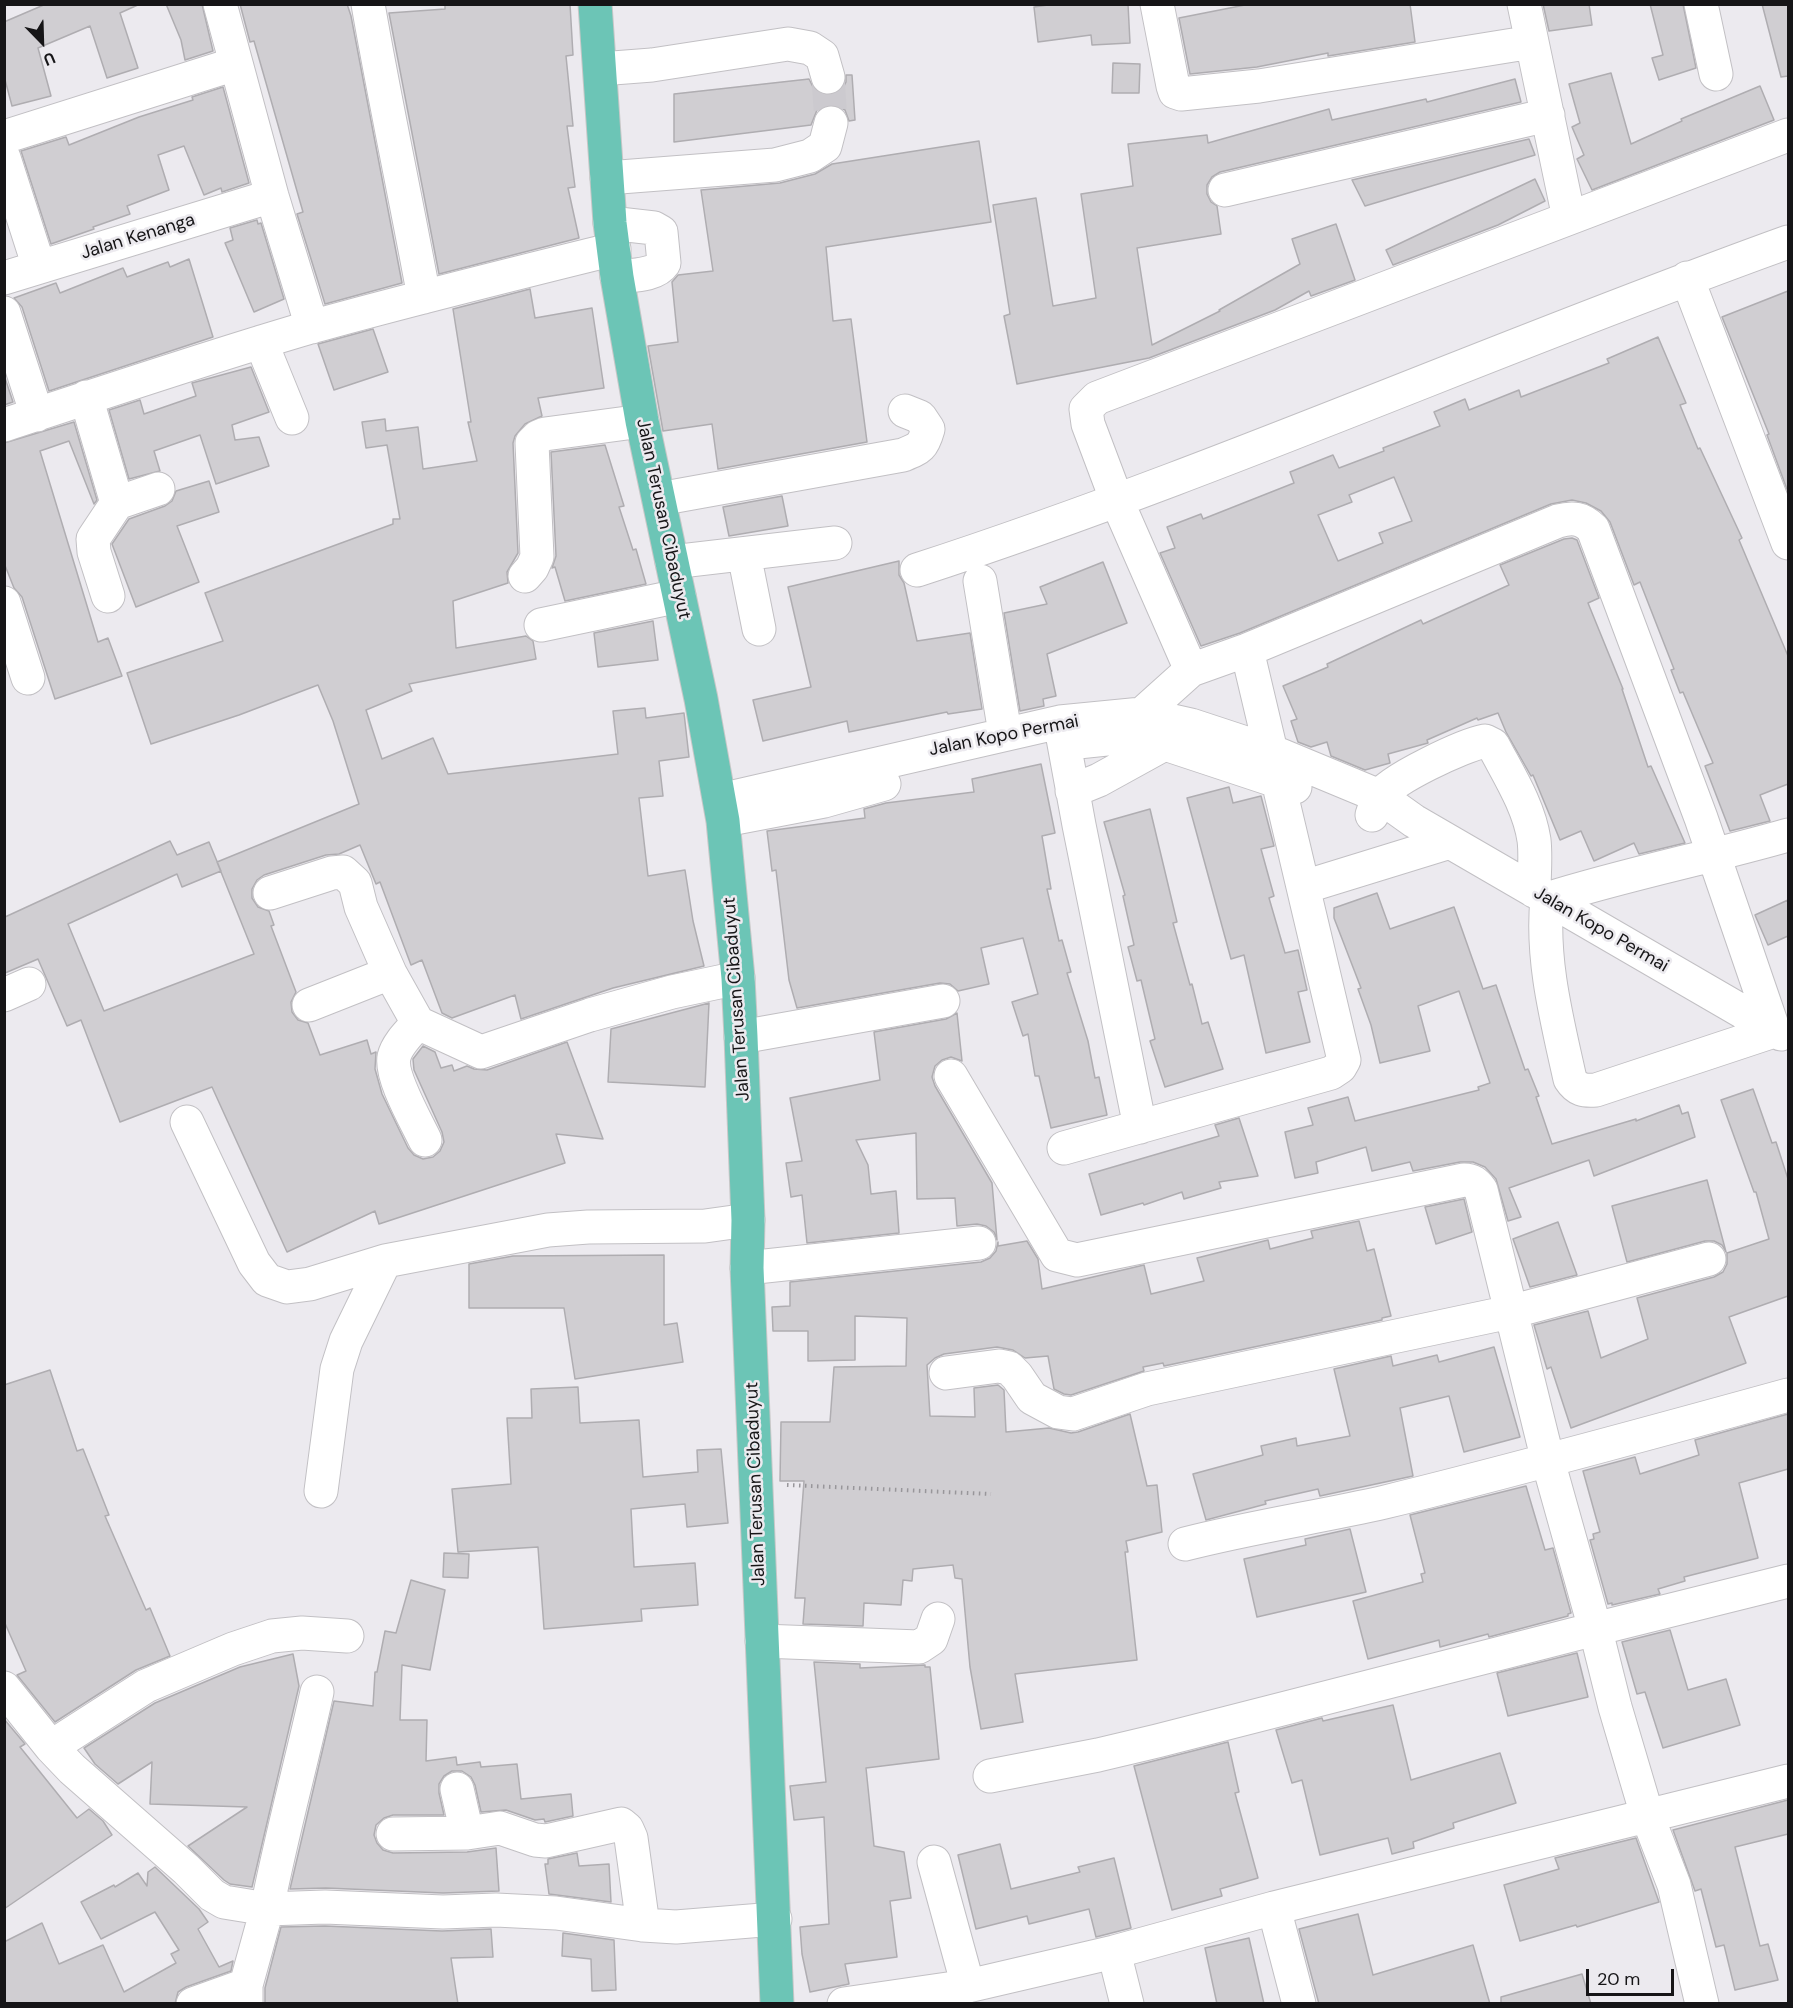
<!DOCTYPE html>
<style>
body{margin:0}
#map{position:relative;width:1793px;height:2008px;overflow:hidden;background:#eceaef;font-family:"DM Sans",sans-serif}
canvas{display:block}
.frame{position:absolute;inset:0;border:6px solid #161517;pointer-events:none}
.north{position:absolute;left:12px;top:12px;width:60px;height:60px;-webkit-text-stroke:4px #eceaef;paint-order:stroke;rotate:157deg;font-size:16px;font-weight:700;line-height:24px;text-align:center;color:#161517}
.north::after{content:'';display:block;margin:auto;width:21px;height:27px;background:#161517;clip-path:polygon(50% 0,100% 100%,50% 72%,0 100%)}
.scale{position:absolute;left:1586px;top:1969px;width:88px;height:27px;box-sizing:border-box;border:3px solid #161517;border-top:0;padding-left:8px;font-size:18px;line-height:21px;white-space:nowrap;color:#161517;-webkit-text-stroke:4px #eceaef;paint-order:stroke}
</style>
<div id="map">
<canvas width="1793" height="2008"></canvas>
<div class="frame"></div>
<div class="north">U</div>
<div class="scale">20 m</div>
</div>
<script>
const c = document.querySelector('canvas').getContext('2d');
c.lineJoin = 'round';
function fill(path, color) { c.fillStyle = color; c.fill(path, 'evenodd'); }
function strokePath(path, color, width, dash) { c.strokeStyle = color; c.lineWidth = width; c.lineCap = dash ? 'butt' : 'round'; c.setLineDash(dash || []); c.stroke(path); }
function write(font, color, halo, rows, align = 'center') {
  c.font = font + ' "DM Sans",sans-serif'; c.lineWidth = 5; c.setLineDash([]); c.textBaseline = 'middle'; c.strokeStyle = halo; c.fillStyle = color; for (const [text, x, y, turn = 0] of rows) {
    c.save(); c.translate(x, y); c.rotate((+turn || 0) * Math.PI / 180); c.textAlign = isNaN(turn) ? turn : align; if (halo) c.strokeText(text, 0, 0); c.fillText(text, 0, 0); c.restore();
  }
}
const building = new Path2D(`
 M46,4H140L120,13L138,68L107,78L90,26L38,48L51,96L12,106L4,76V22Z
 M166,4H202L213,51L185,60L181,40Z
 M240,4H347L351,16L402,283L325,304L297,214L303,212L254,41L250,42Z
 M445,4H570L573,55L566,56L573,126H567L575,187L568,188L579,238L439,274L389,13L445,9Z
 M1055,4H1128L1130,43L1092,45L1091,35L1038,42L1034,7Z
 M1250,4H1410L1415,42L1328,56V53L1257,67L1190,74L1179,18Z
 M1543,4H1589L1592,25L1549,31Z
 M1650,4H1683L1696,68L1659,80L1652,58L1663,55Z
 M1762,4H1788V76L1781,77Z
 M1113,63L1140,64L1139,93H1112Z
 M1611,73L1631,144L1682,121L1681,119L1760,86L1774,120L1592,190L1577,159L1584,155L1572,127L1580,123L1569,84Z
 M846,75H852L855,120L849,121L845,110L836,105H827L817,110L811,125L674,142V94L809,79L815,91L823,95H833L842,90L846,82Z
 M1515,79L1521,102L1220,172L1212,177L1207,185V194L1211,202L1217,206L1221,234L1137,248L1152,345L1220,311L1219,310L1300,264L1292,239L1336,224L1355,280L1311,296L1309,291L1275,310L1149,358L1017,384L1004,316L1010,314L993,205L1036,198L1053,306L1096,298L1081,194L1133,186L1128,144L1207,135L1208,143L1329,109L1332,120L1426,99L1427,102Z
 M223,87L249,183L222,192L221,188L204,195L184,146L158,155L169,190L127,206L130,214L93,227L94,229L51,244L21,151L66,137L69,145L139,117L193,100L192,97Z
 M1529,139L1535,155L1365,206L1352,180Z
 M979,141L991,222L826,247L833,321L851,319L867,442L718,469L712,424L663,431L648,346L678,342L672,282L678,275L713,271L701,190L780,183L815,174L832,164Z
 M1535,179L1545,201L1498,225L1393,265L1386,250Z
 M257,220L258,224L261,223L284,299L254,312L225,243L233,240L230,228Z
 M189,259L213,337L49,391L22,307L14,298L56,283L60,293L123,268L127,277L168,262L170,267Z
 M530,289L535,318L592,308L604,388L538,398L542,416L525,424L515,436L513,443L518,553L507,572L508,583L453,601L456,648L526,636L533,641L536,659L409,684L412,691L366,710L382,759L433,738L448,774L618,754L613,711L645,708L646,718L684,713L689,757L659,761L663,796L639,798L648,876L685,870L693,921L704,966L613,988L521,1019L515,995L452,1018L442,1013L422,960L411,965L380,882L376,884L360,845L339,854L326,855L264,875L257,880L252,889V898L258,907L269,911L274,925L271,926L296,992L291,1002L292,1012L298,1020L308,1023L320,1055L367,1040L371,1054L376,1052L375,1069L382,1094L408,1148L414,1155L423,1159L433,1157L440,1151L444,1142L442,1132L414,1070L413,1059L423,1046L435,1052L441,1068L452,1065L454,1071L467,1066L474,1069L487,1070L567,1042L603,1139L556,1134L565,1163L379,1224L375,1211L287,1252L212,1087L120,1122L81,1020L67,1026L38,959L5,973V917L170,841L177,855L209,842L221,871L182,887L177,874L68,924L104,1011L254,954L217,862L359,804L333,721L318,685L239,715L151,744L127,673L223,641L205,593L393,524V519H400L387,445L366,448L362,422L385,419L386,431L418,427L423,469L477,461L468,422H471L453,309Z
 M1788,291V492L1767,435L1769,434L1722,317Z
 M373,329L388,372L334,390L318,344Z
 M1658,337L1686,403L1680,405L1698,449L1700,448L1742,538L1739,540L1788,656V784L1760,795L1770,821L1730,831L1705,766L1713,763L1683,692L1680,693L1671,670L1674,669L1640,582L1634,585L1610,522L1601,511L1586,503L1572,500L1551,504L1240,633L1201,646L1160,553L1175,548L1167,527L1201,514L1203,519L1294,483L1290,472L1333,455L1339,468L1384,451L1383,448L1440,426L1434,412L1465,399L1469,410L1519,390L1521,397L1609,363L1607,359ZM1394,477L1412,521L1379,533L1383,543L1338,561L1318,515L1352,502L1349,495Z
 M251,367L269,412L232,425L235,440L259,437L269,466L216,484L200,435L154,451L160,471L129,479L109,410L140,400L144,414L196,396L192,383Z
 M4,375L13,402L4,405Z
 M74,422L97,500L94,504L69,441L40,451L98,642L108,638L122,676L55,699L22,597L14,588L4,563V443Z
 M605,445L624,506L619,507L633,550L636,549L646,584L565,601L555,567L552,568L556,556L551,452Z
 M209,481L219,512L177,526L199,582L136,607L112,544L129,519L165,506L172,501L176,491Z
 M782,496L788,526L729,536L723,507Z
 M1572,538L1577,540L1599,598L1588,603L1623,689H1622L1648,767L1651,766L1685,843L1639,854L1634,843L1594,861L1581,831L1560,840L1533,775L1531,776L1506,732L1498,713L1478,720L1477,718L1427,740L1428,743L1388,754L1390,763L1365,770L1331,756L1327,742L1311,747L1298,742L1291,721L1297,719L1283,686L1328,667L1327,664L1421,620L1423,624L1509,585L1500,565L1564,539Z
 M899,561V575L904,583L917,641L970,633L982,709L948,714L947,712L849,732L847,721L763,741L753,700L811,687L788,587Z
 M1103,562L1127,623L1047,654L1056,696L1043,699L1044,706L1020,711L1004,613L1047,604L1040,587Z
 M653,621L658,660L598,667L594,633Z
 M1041,764L1055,833L1042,836L1051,889H1047L1059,941L1062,940L1071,972L1067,973L1088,1041L1095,1078L1099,1077L1107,1115L1051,1128L1039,1076H1035L1028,1034L1023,1036L1012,1002L1038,994L1023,938L981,948L989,984L958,991L950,984L940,983L797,1008L789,980L776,870L772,871L767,831L865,818L864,809L886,803L974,792L972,779Z
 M1229,787L1233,803L1261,796L1274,846L1261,849L1274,896L1269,898L1285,953L1298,950L1307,990L1298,992L1310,1042L1266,1053L1244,955L1231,959L1187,798Z
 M1150,809L1177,922L1173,923L1190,985L1192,984L1202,1024L1208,1022L1223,1069L1165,1087L1150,1041L1155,1039L1141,980L1137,981L1128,947L1134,945L1123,896L1125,895L1104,822Z
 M1377,893L1390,929L1454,907L1483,989L1496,985L1525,1070L1528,1069L1539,1096L1536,1097L1552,1144L1636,1119V1121L1679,1105L1682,1114L1688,1112L1695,1137L1594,1176L1589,1160L1509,1188L1521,1217L1508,1221L1496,1179L1485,1167L1473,1162H1460L1413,1171L1410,1162L1372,1171L1366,1147L1316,1162L1318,1173L1295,1178L1285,1132L1313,1125L1308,1108L1348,1097L1355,1121L1479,1090L1478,1087L1490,1083L1459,991L1418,1006L1430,1051L1380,1063L1371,1025L1358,989L1361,988L1334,918V908Z
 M1788,900V936L1768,945L1755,915Z
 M709,1003L705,1087L608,1082L611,1029Z
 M957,1013L962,1061L951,1057L942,1060L935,1066L932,1077L935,1086L992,1183L997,1240L994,1232L986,1226L977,1224L957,1226L955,1198L917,1199L916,1133L856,1140L868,1165L871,1194L896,1191L899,1233L807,1243L802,1195L791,1197L786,1163L802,1161L790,1098L880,1080L874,1032L946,1019Z
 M1753,1089L1772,1143L1776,1142L1788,1179V1296L1729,1317L1746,1363L1571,1428L1551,1367L1547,1369L1534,1325L1588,1311L1601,1358L1648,1339L1637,1298L1714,1277L1723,1272L1727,1264V1253L1769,1239L1756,1192H1754L1721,1100Z
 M1239,1118L1258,1176L1219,1182L1221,1188L1184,1199L1182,1192L1144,1205L1143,1203L1101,1215L1089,1174L1219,1136L1215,1125Z
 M1707,1180L1726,1252L1722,1245L1714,1241H1705L1627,1262L1612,1206Z
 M1464,1199L1472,1232L1436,1244L1425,1207Z
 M1359,1221L1367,1251L1374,1249L1391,1316L1382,1318V1320L1164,1366L1163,1363L1143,1367L1144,1371L1071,1395L1064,1394L1054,1389L1048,1356L1025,1358L1013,1350L997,1347L944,1354L935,1358L927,1365L930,1416L975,1417L974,1388L998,1385L1004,1390L1006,1432L1049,1428L1071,1433L1078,1432L1130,1414L1147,1486L1157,1485L1162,1532L1126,1541L1128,1552H1125L1137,1660L1015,1674L1023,1722L981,1729L970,1667L962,1579L955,1578L953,1565L913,1569L912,1581L903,1580L901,1605L864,1603L863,1626L803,1624L805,1598H795L804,1481H780L781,1422H830L834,1367L906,1366L907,1318L855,1316V1360L808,1361V1331H773L772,1307L790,1306V1282L981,1262L990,1258L996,1251L998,1242V1246L1027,1241L1038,1259L1042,1289L1144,1265L1151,1294L1204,1281L1197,1258L1268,1240L1270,1249L1313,1238L1311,1231Z
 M1558,1222L1577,1275L1530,1287L1513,1239Z
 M664,1255V1325L677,1323L683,1362L575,1379L564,1308H469V1264L513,1256Z
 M1494,1347L1520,1437L1464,1452L1449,1396L1400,1408L1413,1476L1320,1496L1318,1489L1265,1501L1266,1504L1206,1520L1193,1474L1263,1455L1261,1446L1296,1438L1297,1446L1350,1436L1334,1369L1391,1356L1393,1366L1437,1355L1439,1362Z
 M50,1370L77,1451L83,1449L109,1515L105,1516L146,1610L150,1608L170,1656L136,1670L55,1722L17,1675L26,1671L4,1621V1385Z
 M578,1387L580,1423L639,1420L643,1477L698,1472L697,1450L721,1449L728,1523L687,1527L685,1504L631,1509L634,1567L695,1563L698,1605L641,1609L642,1621L544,1629L538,1547L458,1552L452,1489L511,1484L507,1418H532L531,1389Z
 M1788,1414V1469L1739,1483L1758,1558L1684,1577L1685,1581L1658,1589L1660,1594L1612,1605V1603L1608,1604L1590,1540L1594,1539L1593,1534L1600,1532L1583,1471L1635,1457L1640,1474L1699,1455L1695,1440Z
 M1526,1486L1545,1550L1553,1548L1571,1613L1568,1614V1616L1489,1637L1488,1634L1440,1647L1439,1640L1368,1659L1353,1601L1423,1582L1421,1574L1425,1573L1410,1515Z
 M1350,1529L1366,1592L1257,1617L1244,1559L1306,1545L1305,1539Z
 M444,1553L469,1554L468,1578L443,1577Z
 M411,1580L445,1590L430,1670L402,1665L400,1720H427L426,1761L456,1757L457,1765L480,1762L481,1767L517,1764L521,1799L571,1794L573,1816L545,1822L544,1819L535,1820L506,1810L481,1812L475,1785L471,1777L462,1771H452L444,1776L439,1784V1793L444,1815H393L384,1818L376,1825L374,1835L377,1843L383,1850L393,1853L467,1852L496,1848L499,1891L443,1893L326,1888L290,1889L334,1701L373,1706L375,1672H377L385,1631L396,1633Z
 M1670,1630L1688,1690L1726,1679L1740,1725L1663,1748L1645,1692L1637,1694L1622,1642Z
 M1577,1653L1588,1697L1508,1716L1497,1673Z
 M293,1654L299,1686L252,1887L230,1884L224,1880L188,1846L247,1807L150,1804L152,1762L118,1784L95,1764L84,1748L155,1703L240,1667Z
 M814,1662L860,1664V1668L925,1665V1667H930L939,1759L866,1768L874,1846L904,1852L911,1898L890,1901L897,1957L845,1964L849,1984L810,1992L802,1954L800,1927L829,1924L824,1817L794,1820L790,1786L826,1782Z
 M1393,1705L1411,1780L1500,1753L1516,1803L1453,1823L1454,1828L1413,1842L1414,1848L1392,1854L1388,1838L1320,1855L1302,1780L1292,1783L1276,1730L1322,1718L1323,1721Z
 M4,1719L25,1744L20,1747L77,1818L89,1809L103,1821L112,1835L4,1909Z
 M1228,1742L1239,1792L1235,1793L1258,1878L1220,1889L1222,1896L1172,1910L1134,1766Z
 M1788,1800V1834L1735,1847L1760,1946L1768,1944L1778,1980L1735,1990L1724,1945L1716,1947L1701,1889L1695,1891L1673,1830Z
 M1636,1838L1659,1902L1577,1927L1576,1925L1520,1941L1504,1885L1559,1869L1555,1858Z
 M1000,1844L1011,1889L1080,1872L1078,1867L1114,1858L1131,1928L1096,1937L1089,1909L1029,1924L1027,1916L976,1929L958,1855Z
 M577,1853L579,1866L609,1864L611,1902L549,1894L545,1864H548V1859Z
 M155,1867L199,1909L208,1922L198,1929L219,1967L233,1961L231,1971L186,1987L178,1992L175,2004H4V1942L42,1923L59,1964L103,1945L124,1992L176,1963L171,1954L179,1950L155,1912L101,1939L81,1902L114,1885L115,1887L138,1873L147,1886L148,1872Z
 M1358,1914L1373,1975L1473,1945L1490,2004H1319L1299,1929Z
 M325,1926L442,1931L491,1929L493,1957L451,1958L458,2004H265V1988L281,1927Z
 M563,1933L614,1940L616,1990L592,1991L591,1959L562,1956Z
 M1249,1938L1264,2004H1217L1205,1948Z
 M1582,1974L1591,2004H1501V1997Z`);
fill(building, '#d0ced2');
strokePath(building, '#afadb1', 1.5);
strokePath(new Path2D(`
 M828,77L831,123`), '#cccacf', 33, [33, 16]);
const minor = new Path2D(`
 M220,4L272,196L312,327
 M368,4C385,102 406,199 424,297
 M1157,4L1173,86L1175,92L1181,94L1259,86L1532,42
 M1524,4L1569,218
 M1701,4L1716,74
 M600,69L652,65L788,44L810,48L822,56L828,77
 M4,137L235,64
 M4,158L39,267
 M607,178L775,165L810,156L825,146L831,123
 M1225,190L1548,115
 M610,223L654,228L661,232L664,263C655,276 632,275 617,277
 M4,278L272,196
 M1687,278L1788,543
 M4,313L37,415
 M261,342L292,418
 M86,397L117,503L158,489
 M4,425C106,392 208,357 311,327C411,299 513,274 614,249
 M659,499L903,455C920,448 923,447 928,429L920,417L905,411
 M744,554L759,629
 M672,562L835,543
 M917,570C1212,474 1496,347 1788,242
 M525,576L532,568L537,557L532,443L538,437L545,434L642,421
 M980,581L1005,733
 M108,596L94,552L93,539L117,503
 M4,603L28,678
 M541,625L679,596
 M1191,670L1117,501L1088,424L1086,409L1097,398L1788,135
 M1142,714L1191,670L1247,650L1558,521C1573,517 1582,518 1593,529L1701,818L1774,1031L1596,1090C1584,1091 1577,1090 1570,1079C1557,1020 1541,960 1547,899C1626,874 1708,858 1788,835
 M1060,722L1079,825L1140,1127
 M1078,742L1116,738L1165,744L1295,787
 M1072,791L1099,780L1168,742
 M720,800L1060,722L1142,714L1191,725L1273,752L1379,796L1414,821L1781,1034
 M1372,815C1374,809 1376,802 1379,797C1389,780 1464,745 1485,741L1493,745C1508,774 1529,806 1534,840C1536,856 1534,875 1534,891
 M735,818L824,801L884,784
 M1304,887L1450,842
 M270,893L332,873L343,872L355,883L361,907L390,973
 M4,995L29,984
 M309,1005L390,973L418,1023L481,1052L590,1015L672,992L738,978
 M418,1023C410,1032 397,1044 394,1057C390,1076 416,1121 425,1140
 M741,1037L943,1001
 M951,1076L1057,1255L1077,1260L1464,1180C1472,1180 1476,1183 1481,1190L1548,1461L1599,1643L1615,1707L1647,1815L1674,1885L1702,2004
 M187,1122L254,1263L267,1280L287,1287L310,1284L385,1261L548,1230L588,1227L705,1226L748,1220
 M1064,1148L1331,1073L1340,1067L1344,1060L1247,650
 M747,1268L979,1243
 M946,1373L999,1366L1009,1368L1017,1376L1032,1398L1058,1412L1073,1414L1147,1389L1510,1312L1709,1259
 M321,1491L337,1369L346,1341L385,1261
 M1185,1544C1251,1527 1319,1517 1385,1502C1520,1469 1654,1432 1788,1395
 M762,1641L919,1647L931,1639L938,1619
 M4,1688L51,1747L72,1769L186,1869L212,1895L224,1902L267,1909L246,1985V2004
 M317,1692C301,1765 281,1836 267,1909L325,1907L443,1912L496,1910L556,1913L643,1925L676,1927L775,1919
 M51,1747L146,1686L233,1649L272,1636L302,1633L347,1636
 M990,1776L1098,1755L1157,1741L1595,1629L1788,1581
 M457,1789L467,1833
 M393,1834L467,1833L500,1828L535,1840L546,1841L621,1824L627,1829L631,1838L643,1925
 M934,1862L968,1986
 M1274,1908L1299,2004
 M1114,1952L1127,2004
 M193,2004L246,1985
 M844,2004L968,1986L1114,1952L1274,1908L1788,1781`);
const major = new Path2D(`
 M595,4L610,223L617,277L642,421L701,699L723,821L738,978L741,1037L748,1220L747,1268L777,2004`);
strokePath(minor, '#c2c0c4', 35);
strokePath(major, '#c7c7c7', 35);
strokePath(new Path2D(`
 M787,1485L991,1494`), '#98969a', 4, [1.5, 4.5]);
strokePath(minor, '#fff', 33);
strokePath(major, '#6cc5b6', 33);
write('18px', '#161517', '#eceaef', [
 ["Jalan Kenanga",138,237,-17],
 ["Jalan Terusan Cibaduyut",663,519,78],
 ["Jalan Kopo Permai",1004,736,-11],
 ["Jalan Kopo Permai",1601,930,30],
 ["Jalan Terusan Cibaduyut",737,999,-94],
 ["Jalan Terusan Cibaduyut",756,1484,-92]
]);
</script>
